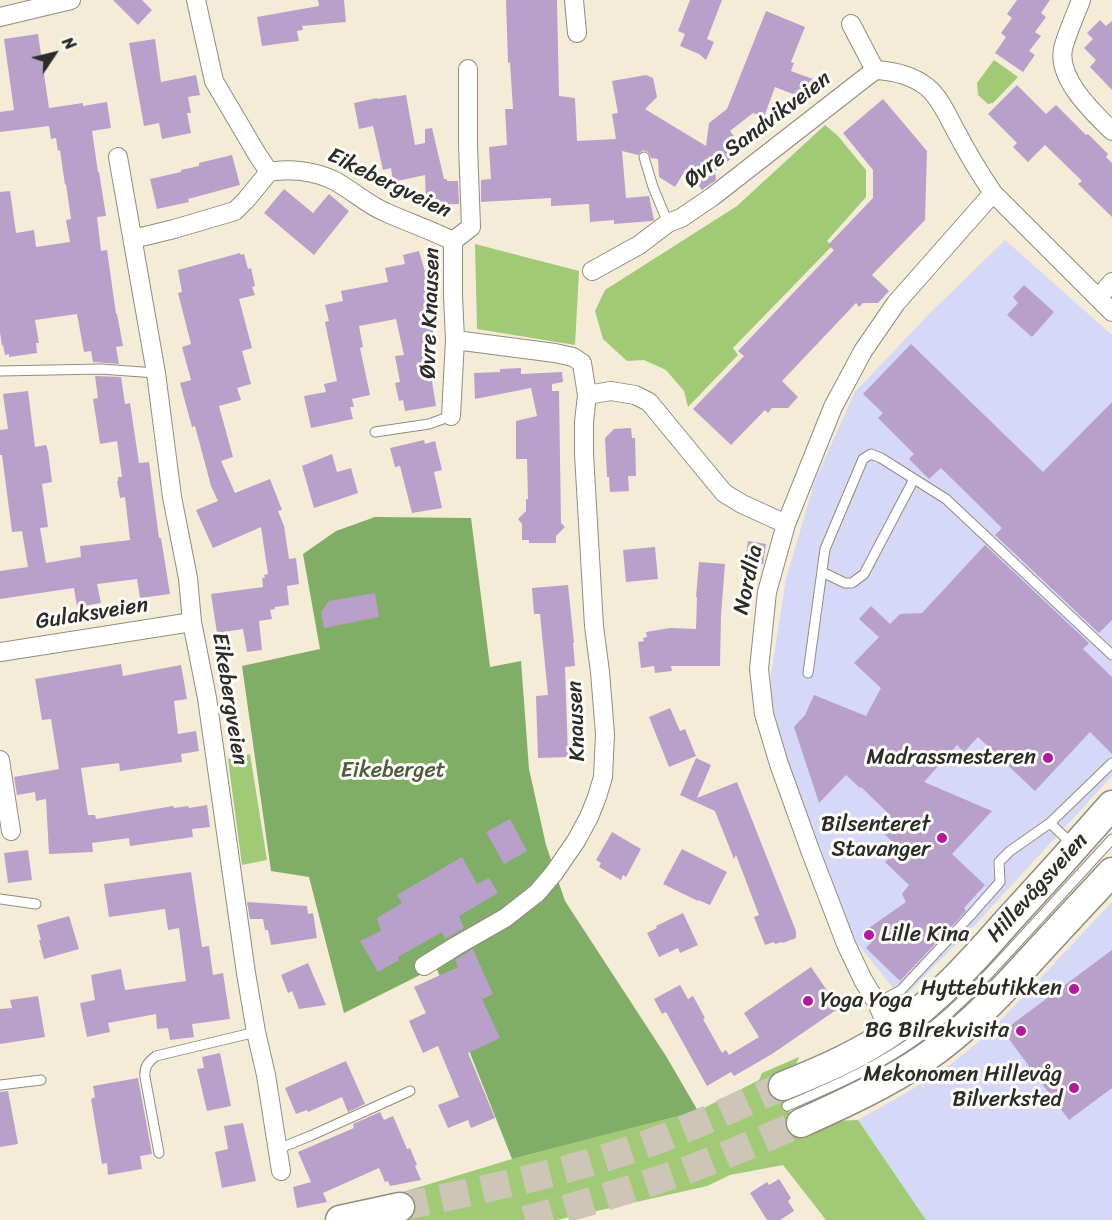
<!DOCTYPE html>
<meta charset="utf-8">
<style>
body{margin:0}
#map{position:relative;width:1112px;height:1220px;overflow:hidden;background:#f5ecd7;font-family:Sriracha,sans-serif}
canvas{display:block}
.north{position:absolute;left:24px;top:24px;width:60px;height:60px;-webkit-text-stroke:4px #fdfcf7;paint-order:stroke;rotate:55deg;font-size:16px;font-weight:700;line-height:24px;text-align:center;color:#2b2b2b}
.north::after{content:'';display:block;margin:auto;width:21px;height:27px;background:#2b2b2b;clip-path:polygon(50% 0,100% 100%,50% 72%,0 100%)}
</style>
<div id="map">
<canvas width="1112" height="1220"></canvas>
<div class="north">N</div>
</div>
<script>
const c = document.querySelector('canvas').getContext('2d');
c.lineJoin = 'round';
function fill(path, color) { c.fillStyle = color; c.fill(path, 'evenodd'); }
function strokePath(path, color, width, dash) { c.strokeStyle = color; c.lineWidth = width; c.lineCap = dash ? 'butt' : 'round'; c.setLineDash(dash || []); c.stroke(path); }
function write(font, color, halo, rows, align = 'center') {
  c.font = font + ' Sriracha,sans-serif'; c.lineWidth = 6; c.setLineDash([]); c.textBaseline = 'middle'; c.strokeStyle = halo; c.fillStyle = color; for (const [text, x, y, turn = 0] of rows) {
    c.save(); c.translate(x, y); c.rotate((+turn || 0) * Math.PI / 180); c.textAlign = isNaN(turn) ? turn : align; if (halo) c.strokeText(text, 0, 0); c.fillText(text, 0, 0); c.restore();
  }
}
fill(new Path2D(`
 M1005,240L1112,335V776L976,924L902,999L852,937L807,822L778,737L771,702V674L786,579L815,480L855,392L930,313Z
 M1112,902V1220H926L858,1120L911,1090L951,1064L986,1036Z`), '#d6d8f8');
fill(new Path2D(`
 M994,60L1018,77L993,103L988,104L978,95L977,83Z
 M825,125L838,136L866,170V197L827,241L832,246L733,348L738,355L688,407L684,391L666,370L644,360L627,361L603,339L595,311L605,290L737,206Z
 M475,244L579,271L575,345L477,329Z
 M250,754L267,860L242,865L228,759Z
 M799,1057L784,1096L788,1109L793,1117L834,1121L858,1120L926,1220H826L783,1165L730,1175L707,1186L557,1220H410L407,1213L373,1201L512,1159L698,1111L759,1080L762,1073Z`), '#a1ca76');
fill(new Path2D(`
 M375,517L471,518L490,667L521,661L529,769L546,845L565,901L666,1056L698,1111L512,1159L436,967L344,1013L309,877L271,871L242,666L320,649L303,554L336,531Z`), '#80ae67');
fill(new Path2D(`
 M113,0H142L152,10L138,25Z
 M318,0H344L346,22L302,26L303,30L297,31L299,41L262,46L257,17L319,6Z
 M506,0H557L559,96L575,98L577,141L616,139L612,114L618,113L612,81L646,75L653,78L657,97L645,109L706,146L709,123L727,109L766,11L805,27L791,62L794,63L791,71L813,79L805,99L775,87L764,117L753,113L730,131L736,139L733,140L741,151L715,171L716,180L702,190L686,169L675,187L659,177L658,159L651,158L648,152L643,150L638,155L622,151L626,198L649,196L654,220L652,221L614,224V220L590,222L589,204L551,206V198L481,202V180L491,179L489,147L507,145L505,109H513L510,62L508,63Z
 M690,0H722L707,39L714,42L706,60L699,54L680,46L685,34L678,31Z
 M1017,0H1050L1041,13L1046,17L1035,32L1041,36L1029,51L1035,55L1023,72L995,53L1006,37L1001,33L1012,18L1007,14Z
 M1100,20L1106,26L1112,21V90L1090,67L1096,60L1084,48L1093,39L1087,33Z
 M38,34L49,108L83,103V106L107,102L111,128L92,131L98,172H99L106,216L97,217L101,251L107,250L116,314H117L123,346L116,347L119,364L93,362L91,351L84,352L77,314L35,320L39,343H36L37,353L9,357V354L5,355L3,345L2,346L0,332V192L10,191L16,233L34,230L36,247L70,242L66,220L71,219L66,184L65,185L60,150L58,151L56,138L51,139L49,126L0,132V112L14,110L4,39Z
 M155,39L161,82L196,75L200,95L188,97L191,113H187L191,133L162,139L159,123L144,126L129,43Z
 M1017,85L1046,114L1056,105L1086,135L1088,134L1108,154L1106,157L1112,163V217L1078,184L1082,181L1045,145L1028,162L1013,147L1017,143L988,114Z
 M406,95L415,145L425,143V129L432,128L444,179H447V181H458L459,204L426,205L425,175L393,182L391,168L383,170L373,126L359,129L354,103L377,98V99Z
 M883,99L927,151L925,220L872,275L889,291L878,303H863L859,307L856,303L782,381L798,397L788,408H772L768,413L765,410L731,445L693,409L744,356L738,351L834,250L828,245L873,198V170L843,133Z
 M232,155L240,185L188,199L189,202L157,209L150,179L181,172V170L199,166V163Z
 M284,189L313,213L329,194L349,211L314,255L264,213Z
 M419,251L428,282L430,291L428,292L434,320L431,321L434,336L425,338L436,406L405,411L403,400L399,401L395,383L400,382L395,356L404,355L396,319L359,326L363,347L360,348L370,395L352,399L354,407H350L353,419L311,428L304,396L326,392L324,384L337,381L325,322L329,321L325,305L343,301L341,291L388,282L385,268L405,264L403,255Z
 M240,253L241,255L244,254L248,269L251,268L255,286L252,287L255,295L239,299L252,348L242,351L251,384L237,388L241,400L219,406L233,457L221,461L235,493L270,479L282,510L278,511L284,526L289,559L296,558L299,584L287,586L289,605L275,607V609L270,610L272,619L259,621L262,650L247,652L243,629L217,633L211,594L263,587L262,578H265L264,575L268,574L261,527L213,548L196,510L218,501L211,486L195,426L192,427L180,383L191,380L182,347L191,344L178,293L182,292L178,270Z
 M1024,285L1054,312L1032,337L1007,315L1018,303L1013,297Z
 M911,344L1043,472L1112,402V620L1099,633L995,535L1002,528L941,468L929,479L909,459L914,454L878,418L883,413L863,394Z
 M521,368V374L562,372L563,382L552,384V391H559L561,523L565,527L556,536V543H529V540H522V524L518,519L526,511V499H528L527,459H516V421L537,416L531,388L475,399L474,373L500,372V369Z
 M95,376L121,377L125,404L130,403L139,463L149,462L159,538H161L170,594L140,598L137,579L97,584L101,603L77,607L74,588L0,599V571L28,567L22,531L12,532L2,455H0V430L8,429L3,394L28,391L35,447L46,445L48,451L52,482L42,484L48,527L40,528L46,563L81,557L80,546L130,540L125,497L120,498L117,481H118V477H122L117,441L100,444L93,399L98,398Z
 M631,428L632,438H635L636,476H628L629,491L610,492L609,477H607L605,438L614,429Z
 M424,440L425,444L435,441L442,470L434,472L442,508L412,513L400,466L395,467L390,448Z
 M332,454L337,472L351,468L358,493L314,508L302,466Z
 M748,541L766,544L763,564L745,561Z
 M985,545L1089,643L1083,649L1112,677V754L1090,732L1035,791L978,737L964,752L957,745L924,782L992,811L952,854L985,885L964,908L966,911L900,981L866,948L875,938L866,930L906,902L902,894L909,885L885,862L899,848L879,829L891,816L861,787L860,788L846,775L819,803L794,727L805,715L814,695L866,716L881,688L854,663L879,637L859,619L871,606L890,624L900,614L922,613Z
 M655,547L658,579L626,582L623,550Z
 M699,562L725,564L721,615L720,666H671L672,671L655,673L654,666L641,668L638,642L644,641L643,638L647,637L646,632L670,628L696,629L697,597H696Z
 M568,585L574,643H573L575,666L565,667L568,757L538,758L536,696L548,695L540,614H534L532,588Z
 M375,593L379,617L324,628L321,612L329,601Z
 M121,664L123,676L181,665L187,699L174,701L178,734L196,731L199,751L181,754L182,762L120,771L119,763L81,768L88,815H95L96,819L173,806L174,808L188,806L189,808L207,805L210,827L192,829L193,837L130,846L129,838L92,843L93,852L49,854L46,799L36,801L35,792L17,795L14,777L59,769L51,719L42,720L35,679Z
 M670,708L680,731L685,729L696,756L669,767L649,717Z
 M696,758L711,765L697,798L737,782L796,931V938L783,943L782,942L775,944L774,942L765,945L754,917L759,915L736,855L734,859L715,811L680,795Z
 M510,819L527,851L504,864L486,832Z
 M612,832L641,849L626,877L623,875L621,880L599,867L601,863L596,860Z
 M682,849L727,872L710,905L698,900V901L663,884Z
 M28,850L32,880L8,883L4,853Z
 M462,857L477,884L489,878L498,893L459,916L464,928L445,939L442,932L398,957L399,960L378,972L360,941L381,931L377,918L402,903L397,895Z
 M191,872L202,947L209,946L213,975L223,973L230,1019L192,1024L194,1037L170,1040L168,1028L157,1029L156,1014L108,1023L110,1032L87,1037L80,1003L95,1000L91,975L121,969L125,990L186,981L179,928L168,930L165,909L109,917L104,884Z
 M247,902L307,906L308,914L313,913L317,938L271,945L268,930H265L263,919H250Z
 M683,913L698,945L680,953L678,948L659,957L647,933L657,928L656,926Z
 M69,916L79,949L44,959L39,940H41L37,925Z
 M473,949L493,994L482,999L500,1038L468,1053L495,1118L471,1128L468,1120L448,1128L438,1105L459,1097L438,1046L423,1053L409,1021L426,1013L414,987L458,967L455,960Z
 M1112,950V1088L1069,1120L1003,1031Z
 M308,963L326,1005L299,1009L292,991L288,993L281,975Z
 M811,967L839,1008L772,1054L734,1076L731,1072L707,1086L666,1012L662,1014L654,999L680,985L688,999L693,996L705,1018L703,1019L722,1053L726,1050L729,1055L759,1037L744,1013Z
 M38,996L45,1037L0,1044V1009L12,1008L10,1000Z
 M220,1053L231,1106L207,1111L197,1069L204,1068L202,1057Z
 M346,1061L365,1104L348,1112L342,1097L308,1112L307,1110L296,1114L285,1088Z
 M138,1078L152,1154L140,1156L142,1169L108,1175L107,1163L102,1164L91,1099L95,1097L93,1086Z
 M8,1091L18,1144L0,1147V1092Z
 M380,1112L384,1120L393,1116L407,1149L410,1148L417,1165L415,1166L421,1180L390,1186L388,1181L385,1182L379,1168L323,1193L327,1202L297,1208L293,1187L311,1182L298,1152L354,1128L353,1124Z
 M243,1123L256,1181L222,1188L215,1152L228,1149L224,1126Z
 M779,1179L791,1198L788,1201L794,1211L780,1220H767L750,1193L767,1182L769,1185Z`), '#b8a0ca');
strokePath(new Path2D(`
 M400,1207C485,1189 571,1172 652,1142C697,1125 740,1105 783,1086
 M525,1220C576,1206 626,1191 676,1174C718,1159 759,1141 801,1123`), '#cdc5b5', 28, [28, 14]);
const service = new Path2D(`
 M644,157L653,187L668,223
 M0,371L101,369L156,373
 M375,432L429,424L451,416
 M822,572L845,583H852L864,574L914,479
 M808,673L825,549L863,459L871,454L881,458L946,499L1112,655
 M1050,823L1072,844
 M0,899L36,904
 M877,1003L901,990L969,917L1000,882L999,862L1010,851L1050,823L1112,763
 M0,1085L41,1080
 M787,1106C829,1088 871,1070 909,1044C950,1017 983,980 1016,944C1048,909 1080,874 1112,839
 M278,1149L310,1136L410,1091
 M159,1153L145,1077C144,1067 148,1062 156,1056L256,1032`);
const minor = new Path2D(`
 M574,0L577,33
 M1081,0C1076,14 1066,35 1063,49C1057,79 1093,112 1112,131
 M0,17L71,0
 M851,24L875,70C893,71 912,75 927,87C940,97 949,119 957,133C968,154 980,174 993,193L1112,312
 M118,157L156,373L172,497L188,578L192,622L207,698L246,973L256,1032L266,1075L281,1171
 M269,172C289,168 314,171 333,180C351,189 366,204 385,212C407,222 431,230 453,241
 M133,239L174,229L235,211L246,200L269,172L257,154L214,81L196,0
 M453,241L471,227L468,145V69
 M592,271L639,245L668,223L681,218L712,197L875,70
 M1098,298L1112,282
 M587,395L611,391L635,395L649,402L724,493L742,504L786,524
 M451,416L455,340L453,295V241
 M0,652L192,622
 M0,760L11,831
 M424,966L456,946L505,918L537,893L554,873L576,841L589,817L597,797L603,777L605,734L600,672L594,626L584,454V422L587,395L582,363L573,357L555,353L455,340
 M883,1017L877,1003L863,980L846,944L810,850L779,764L764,714L759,669L767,592L786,524L833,407L863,351L896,303L993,193`);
const primary = new Path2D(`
 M783,1086C823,1070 862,1053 897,1028C938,999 972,962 1005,924C1041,885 1077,845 1112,805
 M801,1123C843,1104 887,1084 925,1058C963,1032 995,999 1025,966C1054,934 1083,903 1112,872
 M340,1220L400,1207`);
strokePath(service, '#908c81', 11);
strokePath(minor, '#908c81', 20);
strokePath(primary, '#908c81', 31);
strokePath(service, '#fff', 9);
strokePath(minor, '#fff', 18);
strokePath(primary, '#fff', 28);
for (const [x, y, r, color] of [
 [1048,758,6,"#b5179e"],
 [942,838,6,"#b5179e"],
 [869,935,6,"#b5179e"],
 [1074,989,6,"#b5179e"],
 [808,1001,6,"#b5179e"],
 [1021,1031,6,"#b5179e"],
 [1074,1088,6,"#b5179e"]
]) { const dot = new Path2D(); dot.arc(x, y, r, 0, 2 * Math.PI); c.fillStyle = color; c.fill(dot); strokePath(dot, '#fdfcf7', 2); }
write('22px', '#2b2b2b', '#fdfcf7', [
 ["Øvre Sandvikveien",758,130,-37],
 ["Eikebergveien",389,184,26],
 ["Øvre Knausen",431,313,-88],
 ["Nordlia",749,580,-78],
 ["Gulaksveien",92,614,-9],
 ["Eikebergveien",229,699,81],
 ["Knausen",577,721,-92],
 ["Hillevågsveien",1038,888,-48]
]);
write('22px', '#2b2b2b', '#fdfcf7', [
 ["Madrassmesteren",1036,758],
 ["Bilsenteret",930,825],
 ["Stavanger",930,850],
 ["Lille Kina",881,935,"left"],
 ["Hyttebutikken",1062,989],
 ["Yoga Yoga",820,1001,"left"],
 ["BG Bilrekvisita",1009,1031],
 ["Mekonomen Hillevåg",1062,1075],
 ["Bilverksted",1062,1100]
], 'right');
write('22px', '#4e5b42', '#fdfcf7', [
 ["Eikeberget",393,771]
]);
</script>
